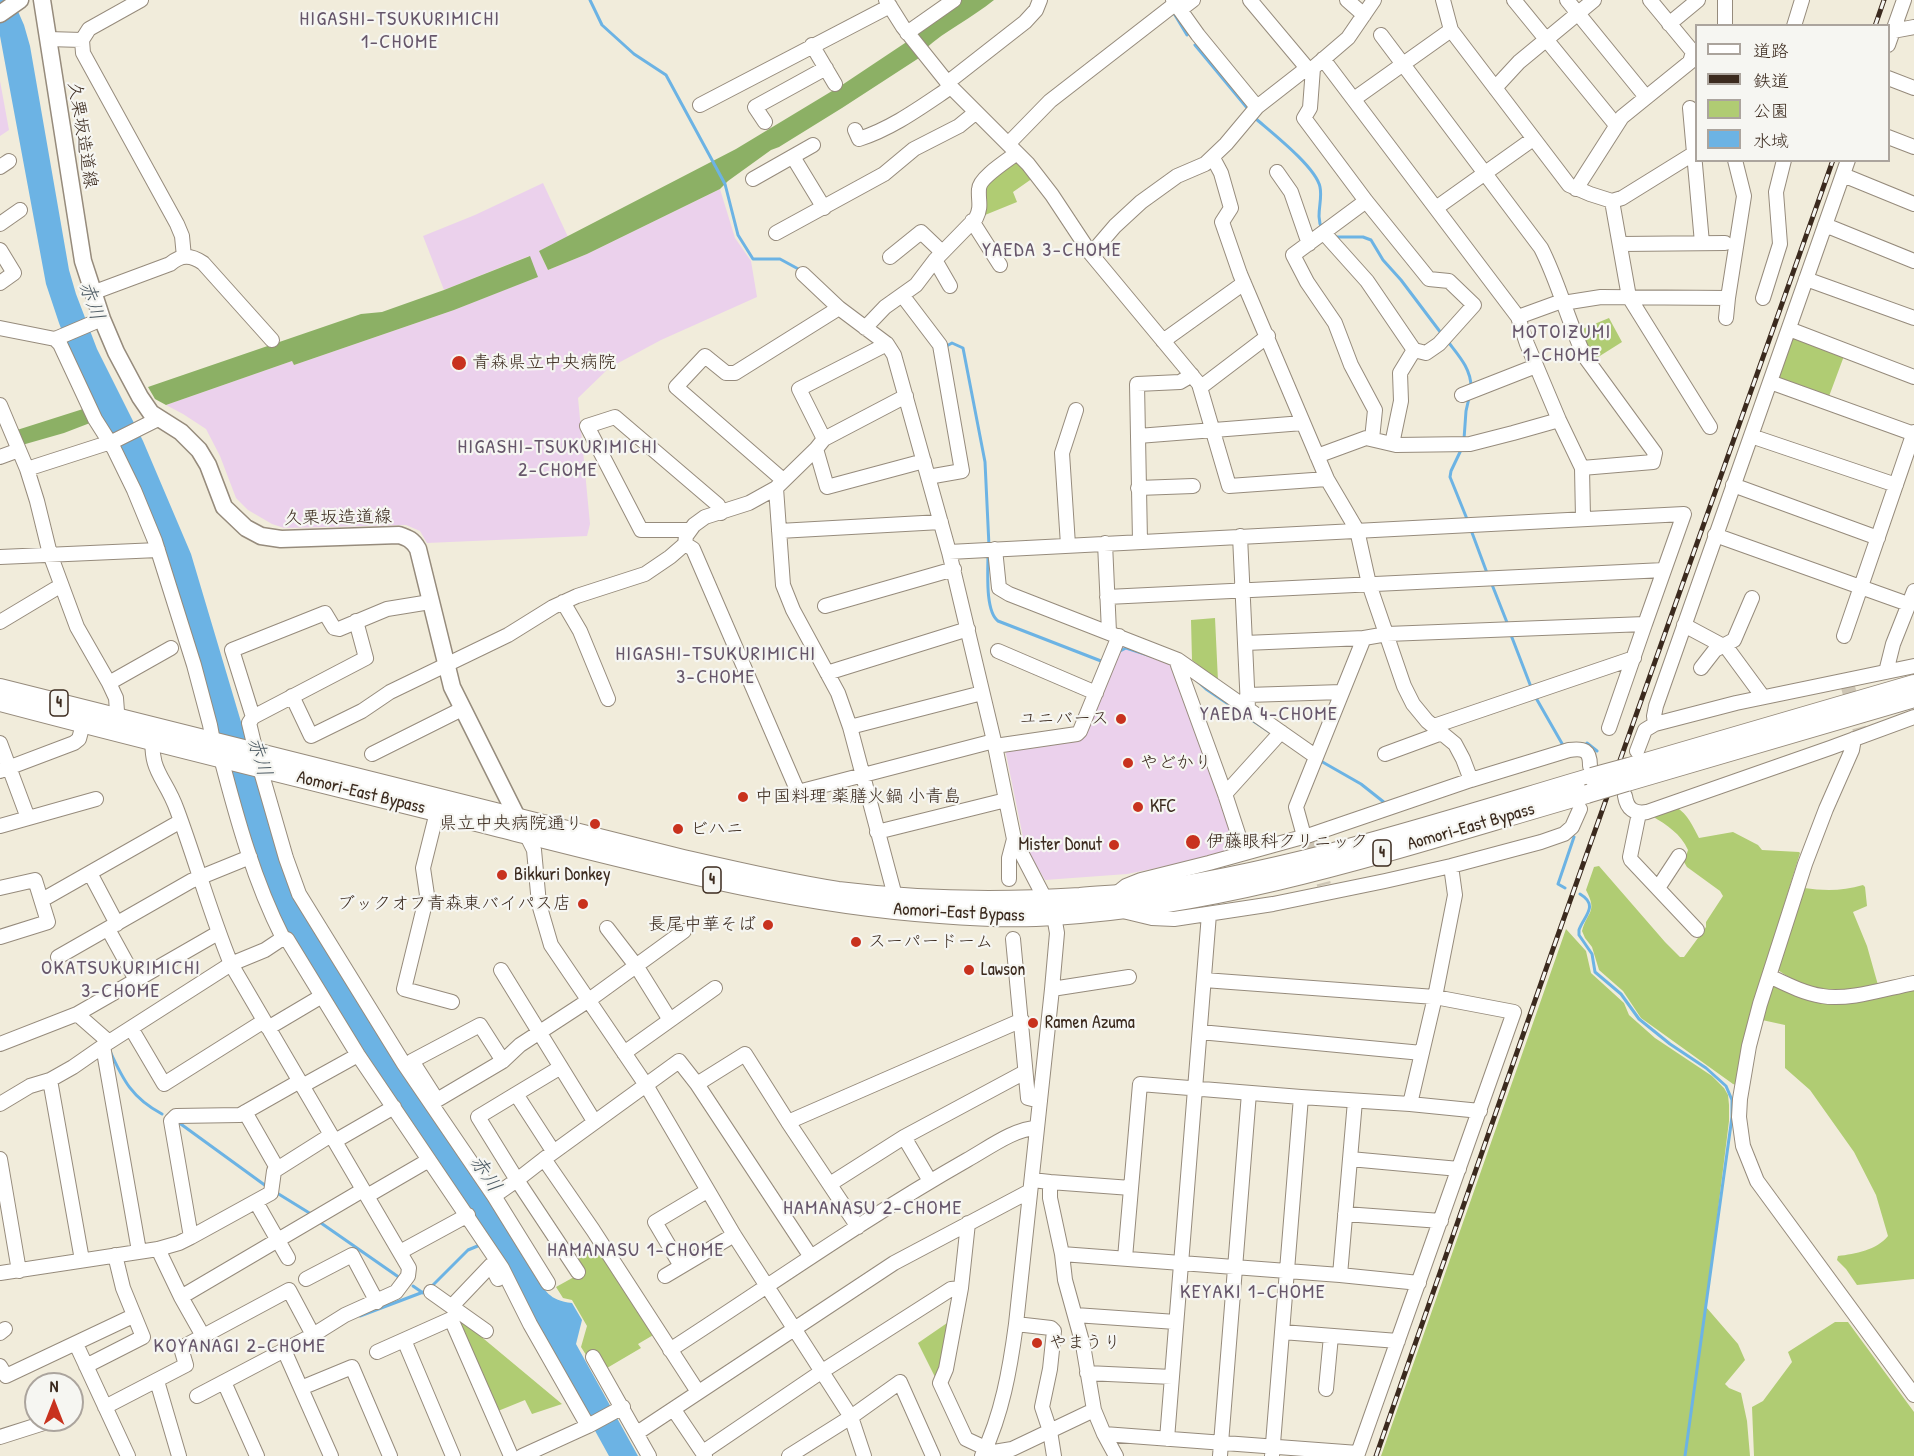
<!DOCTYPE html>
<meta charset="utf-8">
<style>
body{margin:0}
#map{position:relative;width:1914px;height:1456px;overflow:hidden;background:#f1ecdb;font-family:"Patrick Hand","Klee One",sans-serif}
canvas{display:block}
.legend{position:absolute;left:1695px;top:24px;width:195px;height:138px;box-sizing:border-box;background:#f6f6f2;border:2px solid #aba49d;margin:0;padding:8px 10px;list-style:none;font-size:18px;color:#3b2a1e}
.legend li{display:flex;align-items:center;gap:12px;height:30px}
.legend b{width:30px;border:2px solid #aba49d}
.north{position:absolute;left:24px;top:1372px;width:60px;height:60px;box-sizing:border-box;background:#f6f6f2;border:2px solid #aba49d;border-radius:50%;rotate:0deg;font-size:16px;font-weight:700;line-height:24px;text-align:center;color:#3b2a1e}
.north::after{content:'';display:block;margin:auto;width:21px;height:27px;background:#c8321e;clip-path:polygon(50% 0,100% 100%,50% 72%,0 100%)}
</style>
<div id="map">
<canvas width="1914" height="1456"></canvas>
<ul class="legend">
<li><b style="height:8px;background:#fff"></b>道路</li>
<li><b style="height:8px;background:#3b2a1e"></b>鉄道</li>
<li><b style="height:16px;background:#b0cc73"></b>公園</li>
<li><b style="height:16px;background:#6cb3e4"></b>水域</li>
</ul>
<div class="north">N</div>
</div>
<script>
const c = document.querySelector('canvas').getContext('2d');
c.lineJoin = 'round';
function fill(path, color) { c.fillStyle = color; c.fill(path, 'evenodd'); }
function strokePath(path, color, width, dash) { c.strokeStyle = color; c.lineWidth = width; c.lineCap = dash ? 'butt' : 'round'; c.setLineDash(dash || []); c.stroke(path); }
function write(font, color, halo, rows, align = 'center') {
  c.font = font + ' "Patrick Hand","Klee One",sans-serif'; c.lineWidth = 4.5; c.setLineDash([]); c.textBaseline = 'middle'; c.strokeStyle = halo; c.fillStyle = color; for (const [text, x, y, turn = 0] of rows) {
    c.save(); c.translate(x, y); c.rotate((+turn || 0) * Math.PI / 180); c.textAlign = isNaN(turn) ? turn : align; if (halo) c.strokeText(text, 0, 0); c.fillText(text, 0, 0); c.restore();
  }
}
fill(new Path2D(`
 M0,81L9,130L0,136Z
 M543,183L568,237L539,251L548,270L587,254L720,189L735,238L751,261L757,297L661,340L609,368L578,398L590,524L587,536L427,543L420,531L406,525L284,528L272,524L248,510L236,498L220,456L206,429L183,414L166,405L292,361L294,365L454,310L537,277L529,256L444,290L423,236L475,215Z
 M1121,643L1170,662L1239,845L1235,852L1127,874L1045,880L1025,847L1005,749L1082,738Z`), '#ebd1ec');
fill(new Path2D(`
 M1020,160L1033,178L1013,192L1017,202L985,215L984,194L986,183Z
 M1609,318L1622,342L1595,359L1586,347L1580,330Z
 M1791,335L1844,356L1828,399L1779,380L1778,375Z
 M1215,618L1218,681L1192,660L1191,620Z
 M1676,807C1688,814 1693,827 1699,838L1733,832L1758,845L1762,850L1799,852L1800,853L1770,951L1736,1085L1733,1084L1641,1018L1623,991L1599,970L1592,947L1585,938L1582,931C1587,911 1598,913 1586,890L1594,867L1599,866L1665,942L1680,957H1684L1706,927V922L1723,896L1720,891L1687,867L1684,862L1688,850C1681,834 1667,825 1652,816Z
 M1863,885L1865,887L1867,906L1853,912L1867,946L1878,985C1841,997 1810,993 1778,970L1804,888C1825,891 1843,891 1863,885Z
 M1566,929L1586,951L1591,973L1624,1003L1629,1015L1655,1038L1712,1076L1724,1088L1728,1095L1729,1105V1121L1706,1307L1738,1344L1745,1360L1725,1384L1729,1388L1741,1393L1747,1421L1750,1456H1381Z
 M1775,985L1802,993L1914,986V1279L1857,1285L1846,1269L1837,1260L1838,1256C1855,1254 1877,1250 1888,1236L1876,1195L1854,1152L1810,1090L1785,1068V1025L1762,1020L1772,986Z
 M597,1245L655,1334L638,1344L641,1348L607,1368L588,1358L581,1347L587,1326L572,1300L563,1298L556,1287L583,1272L576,1260Z
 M460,1319L562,1404L532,1414L525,1400L498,1411L457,1322Z
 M950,1321L945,1348L936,1379L918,1343Z
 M1835,1322H1848L1914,1412V1456H1754L1752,1407L1763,1401L1792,1362L1788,1352Z`), '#b0cc73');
fill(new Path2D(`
 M960,0H994C972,18 946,30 925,49L914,34Z
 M908,41L919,58L842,108L779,147L771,150L728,181L720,189L587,254L548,270L539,251L736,149L842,85Z
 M530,256L538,277L454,310L294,365L292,361L166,405L155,399L148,387L361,314L382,312L444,290Z
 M83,409L90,423L64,433L22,445L17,430Z`), '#8cb065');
fill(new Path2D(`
 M0,0H13L24,25L30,46L69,270L76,294L97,349L143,441L191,554L286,873L451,1141L535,1272C545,1292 549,1300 572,1303L582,1320L576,1344L638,1456H609L499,1257L287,934L265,890L183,611L99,413L73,360L59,323L46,284L0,36Z`), '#6cb3e4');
strokePath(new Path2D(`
 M590,0L602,25L634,54L666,75L725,184L738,235L753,259H780L802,271
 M1175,15L1187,35
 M1195,45L1248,109
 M1255,118C1271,132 1316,167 1320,187C1323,201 1315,215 1322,229
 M1336,237H1363L1371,240L1383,260L1401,280L1441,333
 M1449,343C1459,356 1471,369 1471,387
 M943,348L952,343L963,348L985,462L989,546
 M1464,439L1466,411L1469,398
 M1461,450L1451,471L1450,477L1467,519
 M1471,530L1487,573
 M988,555C988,572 985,611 998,621L1101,661L1104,659
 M1491,582L1508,625
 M1511,635L1531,687
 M1118,652L1126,648L1151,656
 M1196,680L1206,689L1274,735
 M1536,698L1564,747
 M1587,743L1597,751
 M1319,760L1361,784L1385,803
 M1565,888L1558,884L1574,837
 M1580,894C1600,906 1583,917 1579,930V935L1592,954L1595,972L1621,994L1639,1019L1670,1044L1706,1068L1726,1086L1732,1100V1117L1685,1456
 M110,1051C123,1080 132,1098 162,1114
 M178,1122L266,1186
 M277,1193L311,1214
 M321,1223L400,1278
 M413,1286L423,1293
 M431,1287L468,1250L480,1245
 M360,1316L426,1291`), '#6cb3e4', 3);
strokePath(new Path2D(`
 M1848,687L1860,731
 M1313,842L1324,885`), '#cdc5b5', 14, [14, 7]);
const minor = new Path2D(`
 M141,0L89,29L82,40L83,53L177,224L182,236L184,257
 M886,0L903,27L951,87L1028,164L1052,195L1091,254L1199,384L1229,486L1327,479
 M1173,0L1198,35L1257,107
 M1250,0L1307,68
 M1347,0L1364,15
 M1443,0L1451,30L1569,185L1590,194L1612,201L1629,297L1710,427
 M1514,0L1616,125
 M1567,0L1646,97
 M1725,0V26
 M1180,10L1193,0
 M1669,24L1698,0
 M1794,26L1802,0
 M1893,31L1914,27
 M907,33L954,0
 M1381,35L1541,248C1559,283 1568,322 1585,357L1655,453L1653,462L1582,468
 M48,39L82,40
 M812,45L835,84
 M1888,45L1904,0
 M1323,59L1518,317L1527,344L1559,420L1582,468L1583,518
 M1313,68L1310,108L1304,118L1366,201L1429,279L1449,281L1474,305L1439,344L1426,353L1414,350L1400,373L1401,401L1392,444
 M1888,78L1914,88
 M947,83L1025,22L1036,10L1040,0
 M1495,88L1519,62L1594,0
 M1354,99L1451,30
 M700,105L890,6
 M1690,108L1702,243
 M765,122L755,107L826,68
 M855,130L859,139C893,128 921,107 951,87
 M1888,137L1914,147
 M1009,143L1050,101L1175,4
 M793,157L824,208
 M1213,158L1221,173L1231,208L1222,222L1240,274L1327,479L1357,530L1369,584L1404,686L1413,704L1427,721L1455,744L1463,759L1471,780
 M0,167L9,161
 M1277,172L1291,192L1309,244
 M1843,175L1914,204
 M753,179L813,145
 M1576,189L1622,117L1690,62L1693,52L1650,0
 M1366,201L1293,255L1307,282L1335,323L1351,365L1375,410L1372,439
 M1612,201L1622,198L1693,154
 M1436,208L1533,139
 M972,221L1000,265
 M0,224L20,210
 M1825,225L1914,261
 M776,233L884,174L914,149L959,126L975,113
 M1324,233L1367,281L1414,350
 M1621,244L1725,243
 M0,250L14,273L0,283
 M1091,254L1115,226L1141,202L1177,176L1205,164L1226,144L1257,107L1307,68H1313L1348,38L1374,0
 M890,257L921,232L942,252
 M935,260L950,286
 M803,274L839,308L887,344L894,355L949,552L994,741L1014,839L1054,916L1057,933L1052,989L1016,1324C1010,1369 1002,1415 982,1456
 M1806,279L1914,318
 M92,293L170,264C182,254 191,255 203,263L272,340
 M902,295L940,345L962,471L928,477
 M1763,298L1780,244L1776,192L1784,160
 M1563,303L1601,297L1728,298
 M1518,317L1562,301
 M1726,318L1728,298L1744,196L1735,160
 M0,328L55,339L60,344L95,419L114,449L134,490L155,541L194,665L210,725L213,741
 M865,328L885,307L916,285L935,260L976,218C982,206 978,201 979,189C979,178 1008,160 1017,153
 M1789,329L1914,377
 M55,339L102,319
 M1163,341L1244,283
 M1770,382L1914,434
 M1201,387L1268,336
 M1462,395L1536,366
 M0,405L27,469L37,501L50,554L77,627L109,683L116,698L118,724
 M1138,436L1303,423
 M1751,436L1896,485
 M824,439L799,389L887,344
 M816,449L827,487L924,461
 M1317,456L1366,438L1396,445L1470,444L1513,433L1559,420
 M0,457L19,450
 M27,469L114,441L158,419
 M783,480L676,387L705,356L726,373H735L839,308
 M1733,485L1878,538
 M776,488L783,585L793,610L838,693L850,727L895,896
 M1138,488L1193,486
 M690,530H641L587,426L615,417L718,505L721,513
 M779,531L941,522
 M1715,535L1908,604
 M1240,536L1248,708
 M1140,541L1137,384L1180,382L1192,375
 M1105,543L1109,632
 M685,544L693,549L798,792L994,741
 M1068,545L1062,453L1076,410
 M995,549L999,588L1009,594L1178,660L1315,756
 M949,552L1684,514L1645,624L1387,634L1364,638L1296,807L1304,836
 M0,557L158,550
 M1107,597L1664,570
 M563,602L580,631L608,699
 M825,606L954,569
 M0,622L60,586
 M1684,625L1727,648L1763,697
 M1844,636L1914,432
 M1245,643L1364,638
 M998,651L1096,693
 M1178,660V665L1225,794L1244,852
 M1701,668L1715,650L1734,640L1752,598
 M1886,672L1893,644L1914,591
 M827,673L968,629
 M109,683L171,648
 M1247,695L1342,692
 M292,696L311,736L362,711L390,692L508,635L553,607L577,596L645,574L670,557L685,544L686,536L694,525L705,517L749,503L776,488L816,449L824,439L906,396
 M253,717L366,658L356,621
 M1655,724L1654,716L1656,706L1848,160
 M1434,726L1634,658
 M850,727L982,693
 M1609,728L1645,624
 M153,732C149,773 165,776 177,810C196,861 210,913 231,964L409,1268L408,1276L396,1292L345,1315L313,1335L197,1396
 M1854,739L1852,750L1826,809L1805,864L1760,1004L1749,1046L1740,1099L1739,1117L1743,1146L1757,1181L1914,1395
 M0,743L28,818
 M995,746L1077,734L1080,731L1119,636
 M1637,751L1645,730L1655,724L1736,703L1914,666
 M256,752L249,723L253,717L232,650L325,613L334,628L339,629L387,609L430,602
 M372,754L462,709
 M1385,754L1442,733
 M221,758C237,819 254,881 283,938L287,939L358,1055L502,1268L530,1324L588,1426
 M260,768L286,858L299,894L404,1064L494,1196L548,1283
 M0,771L74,743L79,739L83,724
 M1225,794L1281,732
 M1625,796C1627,809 1634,814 1647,812L1830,748L1914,717
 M437,812L423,868L427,895L404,989L452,1002
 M1639,813L1630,857L1631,860L1697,930
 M0,826L96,799
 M877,832L1006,800
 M526,834L534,850L539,904L551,945L646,1085L734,1235L851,1417L864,1456
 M90,873L117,924
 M1009,879V858L1014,839
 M0,888L35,880L48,922L0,937
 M1658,888L1679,856
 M1116,894L1126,886L1141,880L1209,863L1310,835L1471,780L1569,750C1584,748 1590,750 1590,766
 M42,900L181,821
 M1127,912L1152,918L1174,919L1273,904L1385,881L1451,866L1541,842L1564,834L1572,827L1580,809
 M607,928L637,967L670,1020
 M108,929L136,980
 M1013,939L1028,1098L1040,1101
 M58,957L191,881L250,857
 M501,970L594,1121
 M1769,976C1786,984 1803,993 1822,996C1849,1001 1887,988 1914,983
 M1204,980L1435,997L1514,1012L1357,1456
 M1052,989L1129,977
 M77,1014L109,1042
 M131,1028L164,1084L264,1021
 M268,1028L322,996
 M1200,1032L1422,1053
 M0,1044L77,1014L218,933
 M103,1046L139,1251
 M624,1053L715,988
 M503,1061L480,1025L412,1061L437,1100L503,1061L520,1045L589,1000L684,931
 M50,1080L82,1260
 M697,1084L811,1257
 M302,1086L358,1055
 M516,1094L561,1067
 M0,1104L30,1086L50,1080L73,1067L109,1042L231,964L265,950L283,938
 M1410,1104L1435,997L1455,895L1451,866
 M245,1112L277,1168
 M788,1122L1022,1020
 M904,1137L930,1181
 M335,1141L394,1107
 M0,1159L19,1271
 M544,1159L517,1180L478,1117L516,1094L553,1151
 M1350,1159L1459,1169
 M1032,1180L1050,1182V1198L1062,1254L1065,1280L1083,1345L1094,1410L1104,1434L1116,1456
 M1050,1182L1131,1188
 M830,1184L904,1137L1025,1072
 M367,1196L429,1160
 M494,1196L517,1180L578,1272
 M256,1202L288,1258
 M1345,1214L1441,1221
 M968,1223L961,1288L946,1369L940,1383L966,1439L994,1452L1012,1449L1094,1410
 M191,1237L171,1121L176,1116L240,1115L300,1081
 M158,1249L181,1297L203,1336
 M400,1252L468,1215
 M1062,1254L1340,1275L1419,1283
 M1125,1258L1140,1084L1301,1097L1410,1104L1480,1111
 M681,1266L655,1222L707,1191
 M0,1273L158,1249L179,1243L191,1237L271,1193L274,1171L331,1135
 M1340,1275L1355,1101
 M665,1276L734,1235
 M306,1279L352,1255L377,1302
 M431,1292L486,1331
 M181,1297L363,1190
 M452,1306L491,1265L498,1279
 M1075,1315L1176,1322
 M1016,1324L1051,1328L1054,1331L1050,1369L1042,1407L1050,1431L1054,1456
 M1282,1332L1398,1341
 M0,1333L5,1329
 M404,1340L453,1456
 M76,1344L128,1456
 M284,1350L331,1456
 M670,1350C769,1286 865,1218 967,1160C987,1149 1015,1128 1037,1128
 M377,1352L451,1319L511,1456
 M593,1357L649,1456
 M0,1366L6,1376L133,1316
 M86,1366L143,1337L123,1288L115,1255
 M1087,1373L1172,1377
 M157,1381L179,1456
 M224,1382L257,1456
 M301,1388L352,1367L390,1456
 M1326,1389L1331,1336
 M698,1392L593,1230L544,1159L679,1061L697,1084L745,1054L788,1122L858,1227
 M105,1407L186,1365L181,1348L289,1290L313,1335
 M674,1410L705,1456
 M637,1433L894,1263L1030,1191
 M1104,1434L1358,1453
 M0,1437L44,1423
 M1167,1439L1209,914
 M703,1452L821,1372L951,1289L961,1288
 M522,1456L588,1426L623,1407
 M789,1456L851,1417L900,1382L933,1456
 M1220,1456L1249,1093
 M1272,1456L1301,1097`);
const major = new Path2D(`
 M42,0L83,261L102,319L116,352L140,397L151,413L181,432L199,450L208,465L224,507L246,528L261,536L281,539L399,535C408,538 413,540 418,549L452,687L521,825
 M0,14L20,0`);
const highway = new Path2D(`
 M0,688L683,859C735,871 786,883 838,891C919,901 1000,902 1080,897C1097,895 1114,895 1131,893C1289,872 1440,822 1592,777
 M0,702C166,746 333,786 500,828C645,864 790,904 940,914C978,917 1016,919 1054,916C1237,905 1412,844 1587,794
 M1629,767L1914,684
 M1627,782L1914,698`);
strokePath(minor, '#968b7c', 16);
strokePath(major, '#968b7c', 19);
strokePath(highway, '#968b7c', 20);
strokePath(minor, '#fff', 14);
strokePath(major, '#fff', 16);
strokePath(highway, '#fff', 18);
const rail = new Path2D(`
 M1875,26L1884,0
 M1376,1456L1553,949L1833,160`);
strokePath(rail, '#3b2a1e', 5);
strokePath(rail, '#f6f6f2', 3, [9]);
const highwayBridge = new Path2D(`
 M1592,777L1629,767
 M1587,794L1627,782`);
strokePath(highwayBridge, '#968b7c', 20, []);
strokePath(highwayBridge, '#fff', 18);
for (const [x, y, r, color] of [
 [459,363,8,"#c8321e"],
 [1121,719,6,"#c8321e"],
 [1128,763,6,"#c8321e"],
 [743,797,6,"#c8321e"],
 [1138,807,6,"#c8321e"],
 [595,824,6,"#c8321e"],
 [678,829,6,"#c8321e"],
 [1193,842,8,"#c8321e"],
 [1114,845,6,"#c8321e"],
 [502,875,6,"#c8321e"],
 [583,904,6,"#c8321e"],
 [768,925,6,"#c8321e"],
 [856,942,6,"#c8321e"],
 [969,970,6,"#c8321e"],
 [1033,1023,6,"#c8321e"],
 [1037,1343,6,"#c8321e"]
]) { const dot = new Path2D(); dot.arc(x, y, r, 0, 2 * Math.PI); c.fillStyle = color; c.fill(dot); strokePath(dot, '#f6f6f2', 2); }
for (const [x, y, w] of [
 [59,703,18],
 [1382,853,18],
 [712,880,18]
]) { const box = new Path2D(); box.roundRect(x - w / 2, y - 13, w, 26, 4.5); c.fillStyle = '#f6f6f2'; c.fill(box); strokePath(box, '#3b2a1e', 1.5); }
write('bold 16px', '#3b2a1e', null, [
 ["4",59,703],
 ["4",1382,853],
 ["4",712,880]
]);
write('18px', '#3b2a1e', '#f6f6f2', [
 ["久栗坂造道線",82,135,81],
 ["久栗坂造道線",338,518,-1],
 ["Aomori-East Bypass",361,793,14],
 ["Aomori-East Bypass",1471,827,-16],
 ["Aomori-East Bypass",959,913,3]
]);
write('18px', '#3b2a1e', '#f6f6f2', [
 ["青森県立中央病院",472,363],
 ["ユニバース",1109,719,"right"],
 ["やどかり",1140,763],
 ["中国料理 薬膳火鍋 小青島",755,797],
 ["KFC",1150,807],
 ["県立中央病院通り",583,824,"right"],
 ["ビハニ",690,829],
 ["伊藤眼科クリニック",1206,842],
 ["Mister Donut",1102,845,"right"],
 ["Bikkuri Donkey",514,875],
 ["ブックオフ青森東バイパス店",571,904,"right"],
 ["長尾中華そば",756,925,"right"],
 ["スーパードーム",868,942],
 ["Lawson",981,970],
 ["Ramen Azuma",1045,1023],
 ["やまうり",1049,1343]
], 'left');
c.letterSpacing = '1.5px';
write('20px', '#66566a', '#f6f6f2', [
 ["HIGASHI-TSUKURIMICHI",400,20],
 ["1-CHOME",400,43],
 ["YAEDA 3-CHOME",1052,251],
 ["MOTOIZUMI",1562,333],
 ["1-CHOME",1562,356],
 ["HIGASHI-TSUKURIMICHI",558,448],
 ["2-CHOME",558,471],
 ["HIGASHI-TSUKURIMICHI",716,655],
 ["3-CHOME",716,678],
 ["YAEDA 4-CHOME",1269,715],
 ["OKATSUKURIMICHI",121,969],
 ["3-CHOME",121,992],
 ["HAMANASU 2-CHOME",873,1209],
 ["HAMANASU 1-CHOME",636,1251],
 ["KEYAKI 1-CHOME",1253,1293],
 ["KOYANAGI 2-CHOME",240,1347]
]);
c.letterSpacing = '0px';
write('italic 20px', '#4c5a63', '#f6f6f2', [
 ["赤川",91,301,71],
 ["赤川",259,757,74],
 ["赤川",485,1174,56]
]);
</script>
